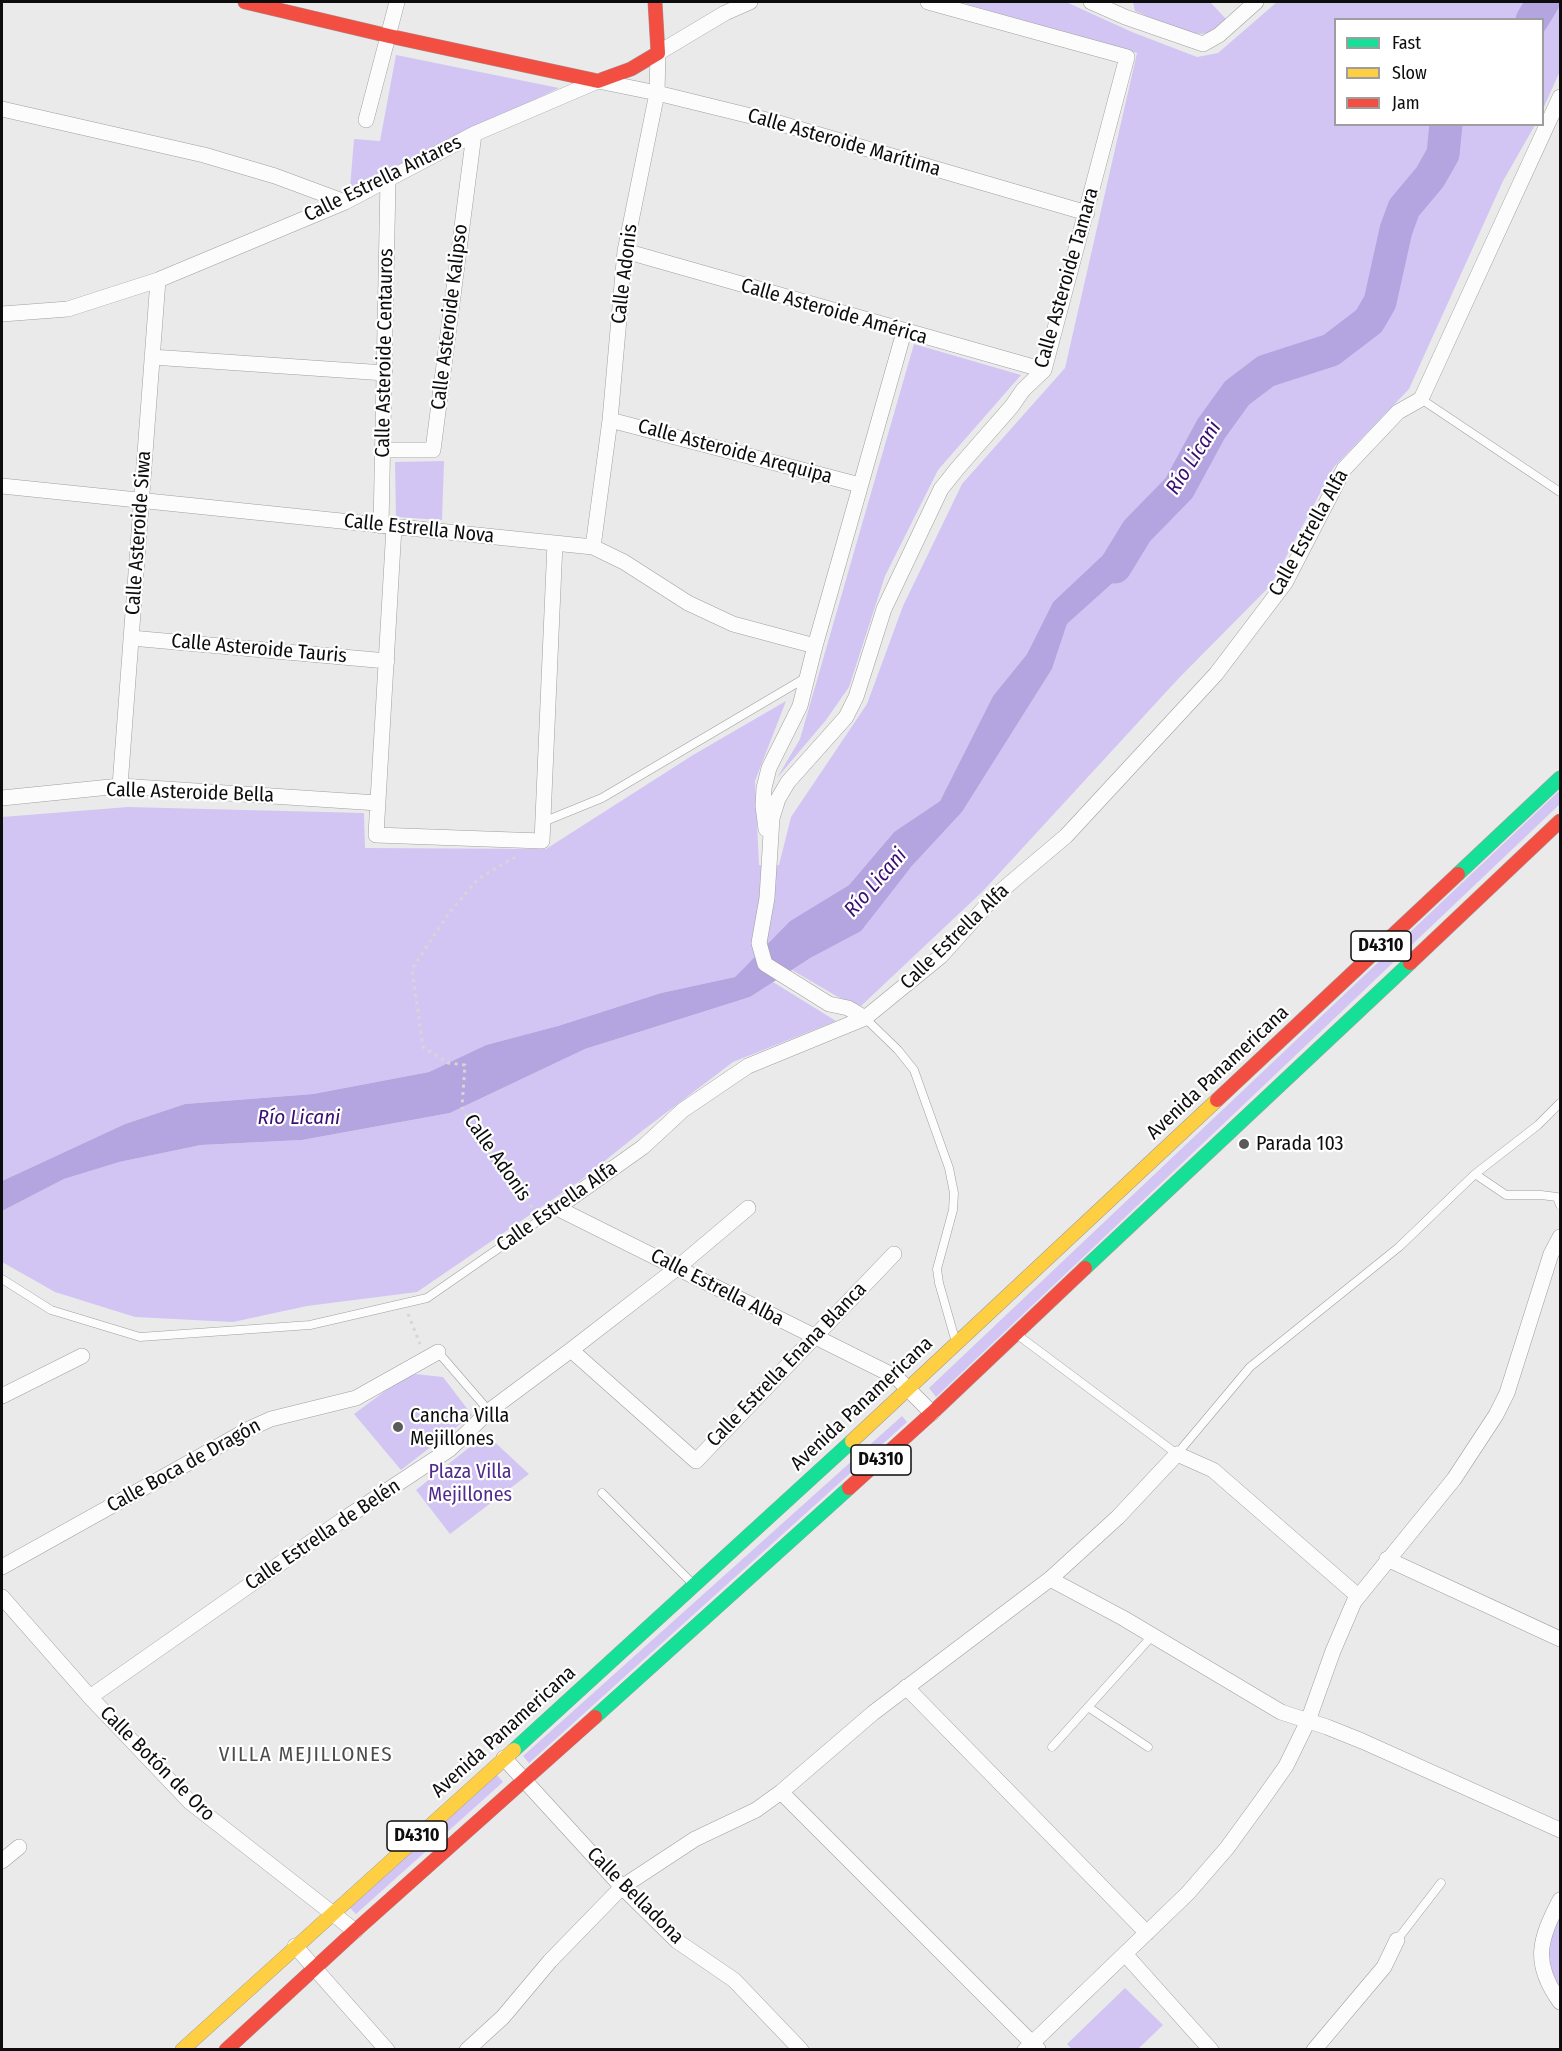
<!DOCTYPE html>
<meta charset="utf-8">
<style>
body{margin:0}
#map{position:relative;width:1562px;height:2051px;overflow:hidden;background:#eaeaeb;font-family:"Fira Sans Condensed",sans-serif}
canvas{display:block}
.frame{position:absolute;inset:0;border:3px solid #0d0d0e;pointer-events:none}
.legend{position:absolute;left:1334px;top:18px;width:210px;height:108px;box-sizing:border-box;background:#fff;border:2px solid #9e9e9f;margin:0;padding:8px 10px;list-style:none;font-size:18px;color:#0d0d0e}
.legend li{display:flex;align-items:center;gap:12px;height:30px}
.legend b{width:30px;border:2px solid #9e9e9f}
</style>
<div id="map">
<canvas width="1562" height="2051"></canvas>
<div class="frame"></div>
<ul class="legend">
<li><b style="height:8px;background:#16e098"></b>Fast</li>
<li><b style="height:8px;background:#ffcf43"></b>Slow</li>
<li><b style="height:8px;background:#f24e42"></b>Jam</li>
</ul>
</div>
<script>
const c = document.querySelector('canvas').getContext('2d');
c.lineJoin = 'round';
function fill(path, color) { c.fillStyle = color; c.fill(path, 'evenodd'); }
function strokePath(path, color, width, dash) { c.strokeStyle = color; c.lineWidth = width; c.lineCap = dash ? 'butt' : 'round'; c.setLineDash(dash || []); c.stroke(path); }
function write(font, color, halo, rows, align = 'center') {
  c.font = font + ' "Fira Sans Condensed",sans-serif'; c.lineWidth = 4.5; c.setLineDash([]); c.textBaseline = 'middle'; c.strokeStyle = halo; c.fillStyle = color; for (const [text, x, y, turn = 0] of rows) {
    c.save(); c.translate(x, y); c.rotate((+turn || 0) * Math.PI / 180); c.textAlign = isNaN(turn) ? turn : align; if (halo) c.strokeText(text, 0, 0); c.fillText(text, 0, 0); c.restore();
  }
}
fill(new Path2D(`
 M959,2H1066L1132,32L1197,57L1218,53L1277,2H1560V71L1543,109L1542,20H1336V124L1535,125L1503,181L1409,389L1334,467L1271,585L1178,679L983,891L861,1006L838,997L792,970L812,957L911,867L962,812L1052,669L1067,624L1116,580L1091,567L1053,602L1027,654L993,696L940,801L894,832L849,885L790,921L735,977L661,993L555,1027L486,1045L429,1072L313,1094L185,1104L125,1124L2,1181V817L128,807L364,813L365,848L546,849L693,755L786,701L755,781L759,865H779L791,817L867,704L903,606L962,484L1065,368L1137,53Z
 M1133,2H1210L1227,20C1221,25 1215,31 1207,33C1190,38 1153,18 1135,11Z
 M396,55L559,88L350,188L354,139L380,141Z
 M914,344L1021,375L938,470L885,576L849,687L826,720L777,778L800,739Z
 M444,461L442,520L396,517L395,462Z
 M1560,790V804L936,1397L929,1388Z
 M773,982L836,1021L733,1062L642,1131L581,1180L417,1292L307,1306L233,1322L135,1317L55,1292L2,1262V1211L64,1179L118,1162L201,1145L302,1140L450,1113L585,1049L750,997Z
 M415,1374L443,1377L472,1415L401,1470L354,1414L400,1380Z
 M902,1416L907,1422L529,1763L523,1756Z
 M486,1434L529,1474L450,1534L416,1490Z
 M497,1775L503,1782L356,1914L350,1908Z
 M1560,1918V1989C1543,1965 1545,1943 1560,1918Z
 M1125,1988L1163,2025L1138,2049H1072L1067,2044Z`), '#d2c5f3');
fill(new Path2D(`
 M1131,529H1150L1116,580L1067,624L1052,669L962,812L911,867L861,931L812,957L750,997L585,1049L450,1113L302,1140L201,1145L119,1162L64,1179L2,1211V1181L125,1124L185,1104L313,1094L429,1072L486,1045L558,1026L661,993L735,977L790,921L849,885L894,832L940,801L993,696L1027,654L1053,602Z`), '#b4a4df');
strokePath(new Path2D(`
 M1532,20L1543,2
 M1115,567L1137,531L1179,488L1211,429L1237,393L1266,371L1331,350L1369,321L1380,302L1396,230L1404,208L1430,177L1443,154L1446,124`), '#b4a4df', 33);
const lane = new Path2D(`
 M1421,399L1560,492
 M543,822L602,798L807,677
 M865,1018L898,1050L914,1070L949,1168L954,1193L953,1210L937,1269L939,1283L955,1339
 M1475,1174L1506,1195H1541L1557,1197L1560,1205
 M2,1279L51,1310L140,1337L310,1325L427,1298L557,1208
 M1019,1336L1177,1454L1250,1367L1399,1247L1475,1174L1538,1125L1560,1103
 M438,1352L489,1411
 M602,1493L692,1583
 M1088,1707L1148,1747
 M1052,1747L1152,1636
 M1397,1940L1441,1883`);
const street = new Path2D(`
 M1091,2L1125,17L1203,44L1219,35L1256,2
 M2,109L204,155L275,176L345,202
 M366,120L397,2
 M625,251L1044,370
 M2,314L68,309L158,280L345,202L474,134L598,81L657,93L775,122L1087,213
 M152,357L385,373
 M610,420L860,485
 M383,450H433L474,134
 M2,486L593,547L624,562L688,603L733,624L815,646
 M381,526L388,181
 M394,527L376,835L542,841L555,543
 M593,547L610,420L625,251L657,93L658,53L725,13L750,2
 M131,638L387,661
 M120,786L158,280
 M2,798L120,786L378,803
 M766,829L763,806L764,788L769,768L800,706L815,646L904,332
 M865,1018L848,1008L829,1004L765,964L759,943L767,898L772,818L778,799L788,782L846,717L856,697L884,609L941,489L957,469L1012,406L1023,390L1044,370L1127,57L928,2
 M571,1350L696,1461L894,1254
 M2,1396L82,1356
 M932,1413L896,1377L557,1208L643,1147L683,1110L748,1066L865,1018L941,956L995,896L1066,836L1216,674L1285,583L1344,469L1398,412L1421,399L1560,97
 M1387,1559L1560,1639
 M2,1567L251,1428L271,1419L356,1398L438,1352
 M1050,1579L1123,1618L1281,1712L1327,1727L1362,1741L1560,1830
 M2,1597L90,1697L190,1802L355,1931
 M906,1687L1147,1933
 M90,1697L341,1521L450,1449L489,1411L571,1350L677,1268L748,1208
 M504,1758L622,1887L677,1941L734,1980L801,2050
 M781,1792L1038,2049
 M2,1861L19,1847
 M1560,1900C1539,1940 1532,1963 1560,2002
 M295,1946L387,2050
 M1125,1954L1211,2050
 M467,2050L503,2017L550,1961L622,1887L695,1839L756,1810L781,1792L873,1713L1050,1579L1118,1517L1177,1454L1213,1470L1358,1596
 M1025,2050L1188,1893L1227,1848L1262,1800L1286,1766L1308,1721L1333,1651L1354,1602L1454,1479L1496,1415L1507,1393L1551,1254L1560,1237
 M1314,2050L1384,1967L1397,1940`);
const fast = new Path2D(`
 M1458,874L1560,778
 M1085,1268L1410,963
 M595,1717L849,1488
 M514,1750L852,1441`);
const slow = new Path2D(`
 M852,1441L1217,1100
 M182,2050L514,1750`);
const jam = new Path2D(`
 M245,2L389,36L598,81L631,69L658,53L655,2
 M1410,963L1560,821
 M1217,1100L1458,874
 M849,1488L932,1413L1085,1268
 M226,2050L355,1931L595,1717`);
strokePath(lane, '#9f9fa0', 9);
strokePath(street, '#9f9fa0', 16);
strokePath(fast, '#9f9fa0', 15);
strokePath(slow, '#9f9fa0', 15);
strokePath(jam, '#9f9fa0', 15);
strokePath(new Path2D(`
 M515,857L478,879L449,913L412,969L423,1047L448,1063L465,1065L462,1107L472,1129L515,1182L533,1209
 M408,1314L420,1344`), '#d6d6d7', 3, [3, 4.5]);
strokePath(lane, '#fcfcfc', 8);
strokePath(street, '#fcfcfc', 15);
strokePath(fast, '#16e098', 14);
strokePath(slow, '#ffcf43', 14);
strokePath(jam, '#f24e42', 14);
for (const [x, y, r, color] of [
 [1244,1144,6,"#5a5a5b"],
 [398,1427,6,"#5a5a5b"]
]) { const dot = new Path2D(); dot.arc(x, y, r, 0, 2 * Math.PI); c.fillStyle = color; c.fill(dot); strokePath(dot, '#fff', 2); }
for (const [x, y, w] of [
 [1381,946,60],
 [881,1460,60],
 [417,1836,60]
]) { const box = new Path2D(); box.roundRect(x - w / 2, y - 15, w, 30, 4.5); c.fillStyle = '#fff'; c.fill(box); strokePath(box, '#0d0d0e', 1.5); }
write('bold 18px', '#0d0d0e', null, [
 ["D4310",1381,946],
 ["D4310",881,1460],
 ["D4310",417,1836]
]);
write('20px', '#0d0d0e', '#fff', [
 ["Calle Asteroide Marítima",844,143,16],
 ["Calle Estrella Antares",383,179,-26],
 ["Calle Adonis",625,274,-83],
 ["Calle Asteroide Tamara",1067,278,-74],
 ["Calle Asteroide América",834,312,16],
 ["Calle Asteroide Kalipso",450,317,-83],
 ["Calle Asteroide Centauros",385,353,-89],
 ["Calle Asteroide Arequipa",735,452,15],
 ["Calle Estrella Nova",419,529,6],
 ["Calle Asteroide Siwa",139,533,-86],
 ["Calle Estrella Alfa",1309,533,-61],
 ["Calle Asteroide Tauris",259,649,5],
 ["Calle Asteroide Bella",190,793,2],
 ["Calle Estrella Alfa",955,937,-44],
 ["Avenida Panamericana",1218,1073,-43],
 ["Calle Adonis",497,1158,55],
 ["Calle Estrella Alfa",557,1207,-35],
 ["Calle Estrella Alba",717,1288,27],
 ["Calle Estrella Enana Blanca",787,1365,-46],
 ["Avenida Panamericana",862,1404,-43],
 ["Calle Boca de Dragón",184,1466,-29],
 ["Calle Estrella de Belén",323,1535,-34],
 ["Avenida Panamericana",504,1732,-42],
 ["Calle Botón de Oro",157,1764,45],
 ["Calle Belladona",635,1896,45]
]);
write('20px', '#0d0d0e', '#fff', [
 ["Parada 103",1256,1144],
 ["Cancha Villa",410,1416],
 ["Mejillones",410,1439]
], 'left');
write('20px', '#502a8d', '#fff', [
 ["Plaza Villa",470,1472],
 ["Mejillones",470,1495]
]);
write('italic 21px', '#3b0d73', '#fff', [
 ["Río Licani",1194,458,-57],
 ["Río Licani",876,883,-49],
 ["Río Licani",299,1118]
]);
c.letterSpacing = '1.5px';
write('21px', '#4c4b4e', '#fff', [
 ["VILLA MEJILLONES",306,1755]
]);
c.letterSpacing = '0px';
</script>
